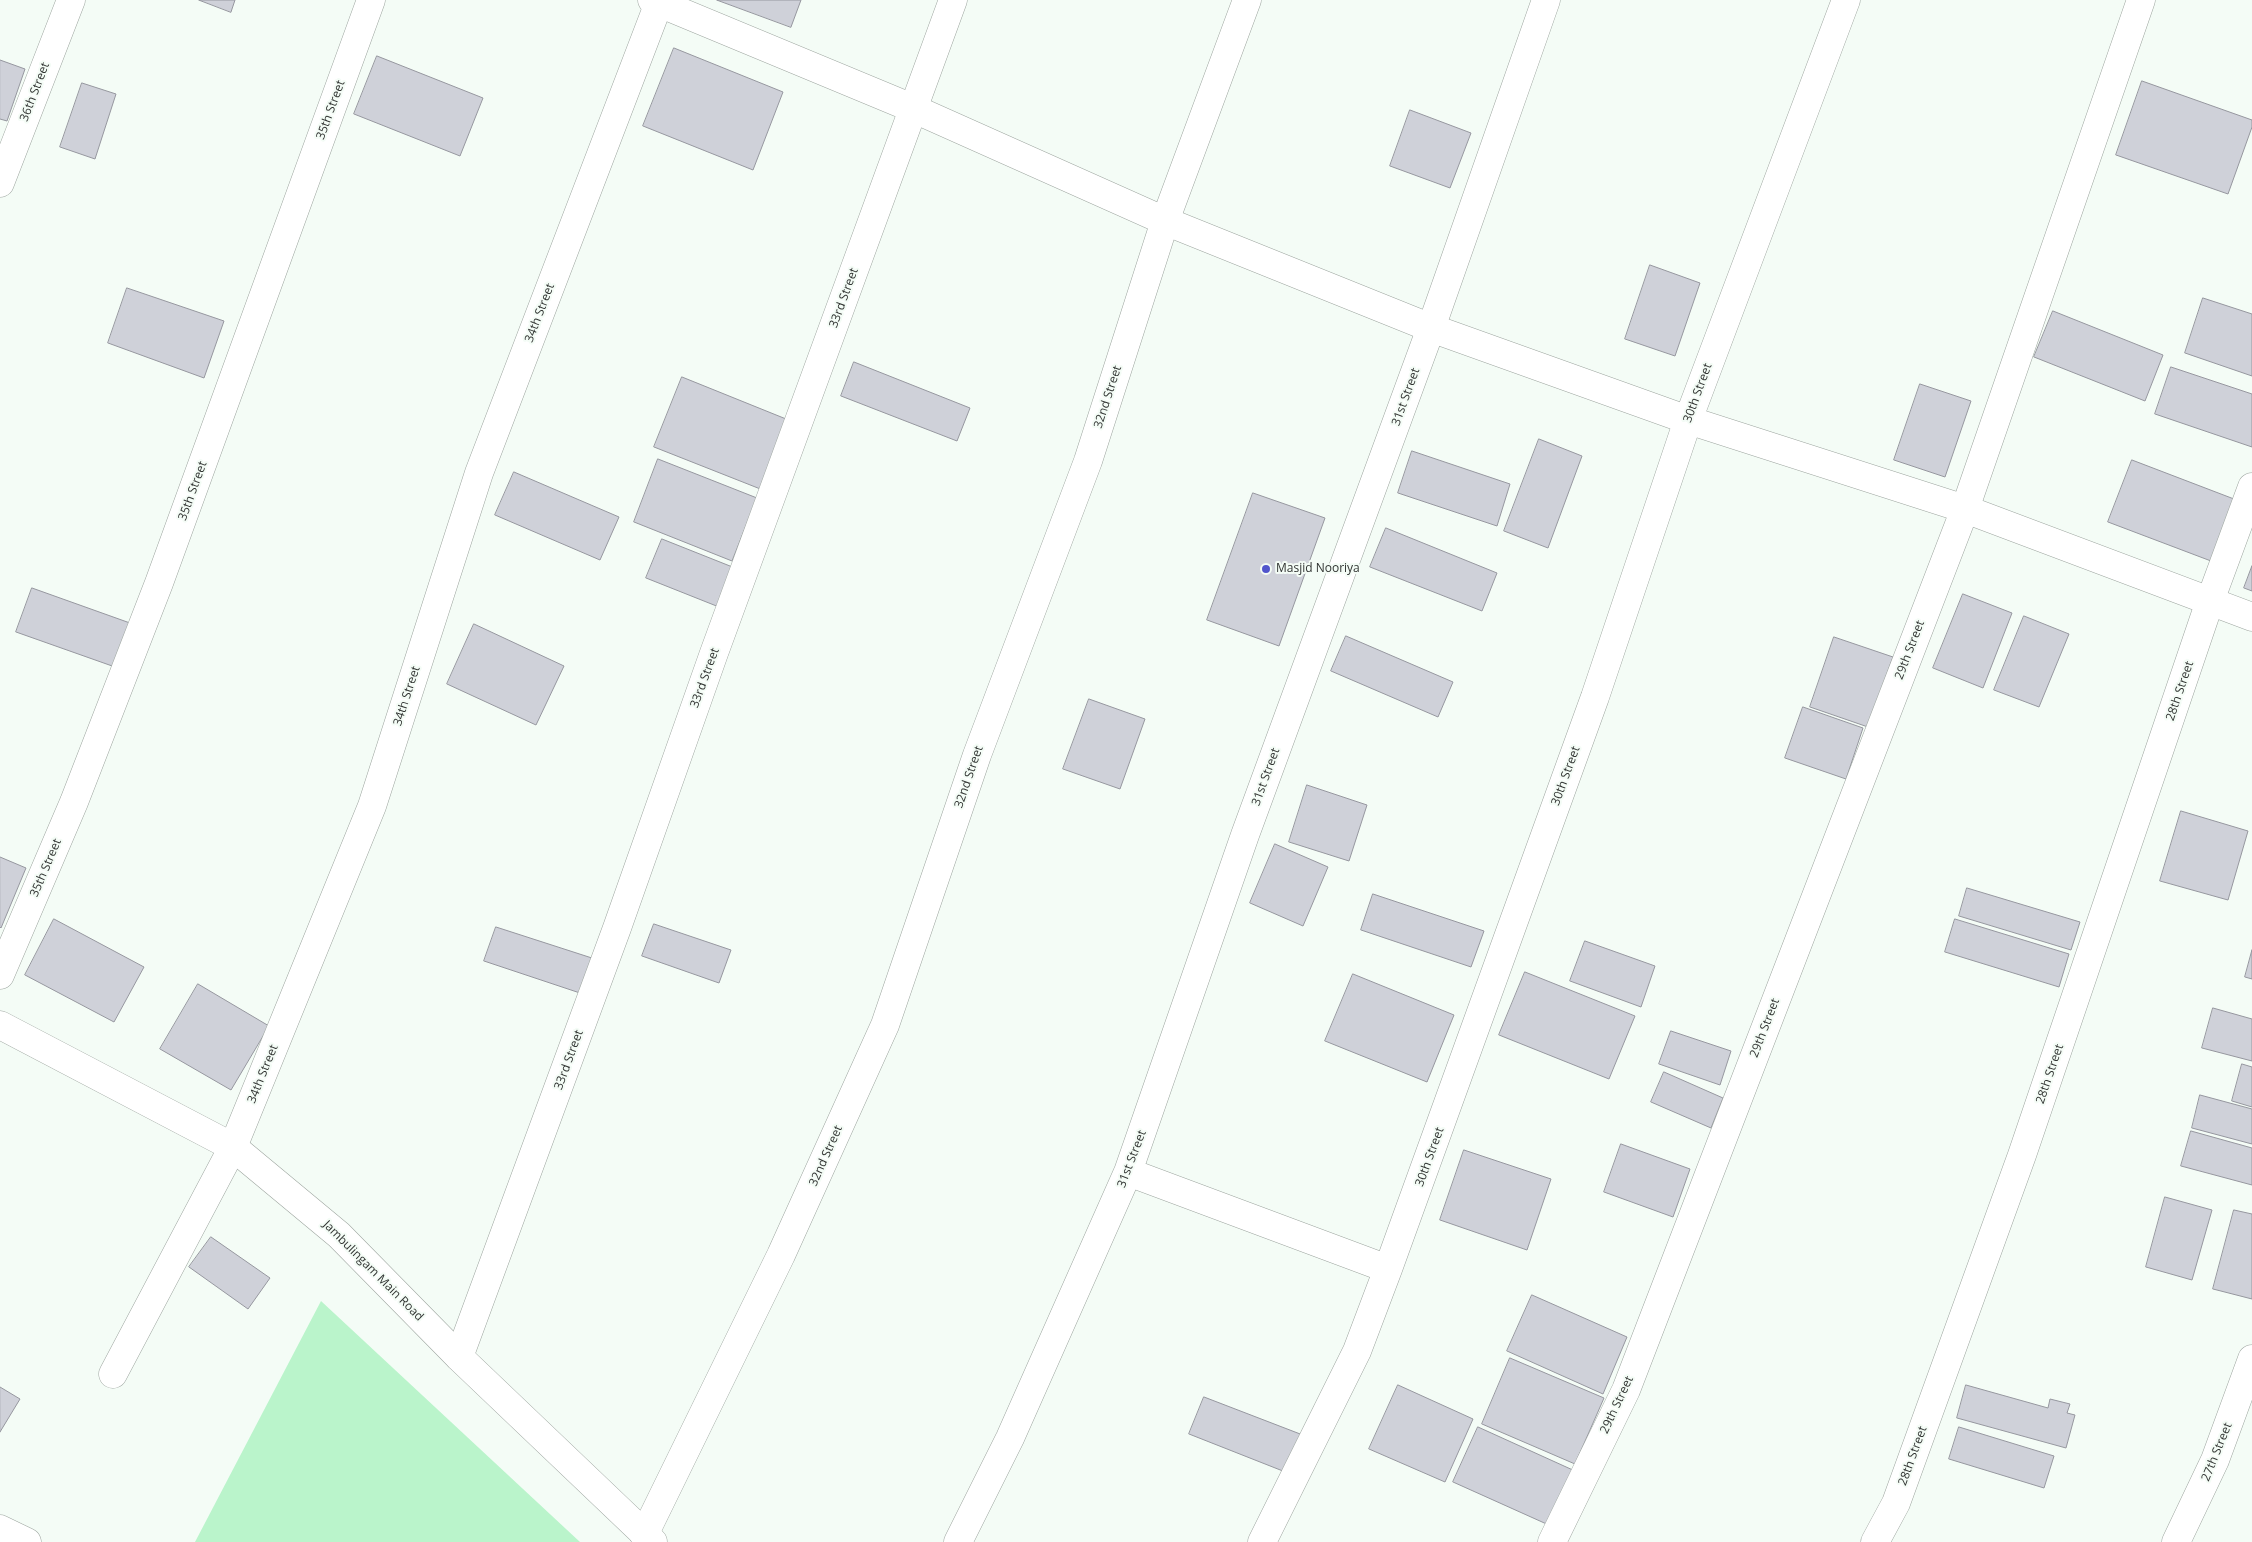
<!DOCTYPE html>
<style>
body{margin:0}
canvas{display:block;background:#f4fcf6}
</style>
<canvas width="2252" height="1542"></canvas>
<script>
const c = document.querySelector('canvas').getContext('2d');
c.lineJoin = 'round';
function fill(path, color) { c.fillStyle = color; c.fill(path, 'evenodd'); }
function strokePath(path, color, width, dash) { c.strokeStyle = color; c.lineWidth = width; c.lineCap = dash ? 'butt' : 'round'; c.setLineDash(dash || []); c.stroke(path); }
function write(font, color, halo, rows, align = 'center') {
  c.font = font + ' "Open Sans",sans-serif'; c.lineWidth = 4; c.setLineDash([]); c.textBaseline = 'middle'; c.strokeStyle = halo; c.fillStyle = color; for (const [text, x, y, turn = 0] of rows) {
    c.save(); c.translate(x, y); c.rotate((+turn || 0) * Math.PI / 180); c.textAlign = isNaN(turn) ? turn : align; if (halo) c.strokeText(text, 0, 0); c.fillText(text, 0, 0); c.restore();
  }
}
fill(new Path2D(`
 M321,1301L580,1542H195Z`), '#baf4cb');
const building = new Path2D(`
 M199,0H235L231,12Z
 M717,0H801L791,27Z
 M674,48L783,92L753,170L643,126Z
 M377,56L483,98L460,156L354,114Z
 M0,60L25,69L7,121L0,119Z
 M2142,81L2252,120V127L2228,194L2116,155Z
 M82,83L116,94L95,159L60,147Z
 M1410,110L1471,133L1450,188L1390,166Z
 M1650,265L1700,283L1675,356L1625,339Z
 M127,288L224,321L204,378L108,343Z
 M2203,298L2252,314V376L2185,353Z
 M2053,311L2163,355L2145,401L2034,357Z
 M854,362L970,408L957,441L841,396Z
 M2171,367L2252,394V447L2155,414Z
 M682,377L796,423L768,492L654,447Z
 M1920,384L1971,401L1945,477L1894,460Z
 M1539,439L1582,456L1548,548L1504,531Z
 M1412,451L1510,484L1497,526L1398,493Z
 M658,459L757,498L732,561L634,522Z
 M2132,460L2234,499L2211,561L2108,522Z
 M514,472L619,517L600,560L495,515Z
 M1253,493L1325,518L1279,646L1207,620Z
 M1386,528L1497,573L1482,611L1370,567Z
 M662,539L735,568L719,607L646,578Z
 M2252,566V591L2244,588Z
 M32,588L130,623L115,667L16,632Z
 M1963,594L2012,613L1983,688L1933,668Z
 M2024,616L2069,634L2039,707L1994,690Z
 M474,624L564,666L536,725L447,684Z
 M1346,636L1453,682L1438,717L1331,671Z
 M1834,637L1893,657L1868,727L1810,707Z
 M1089,699L1145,719L1120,789L1063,769Z
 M1803,707L1863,728L1846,779L1785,758Z
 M1307,785L1367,805L1349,861L1289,842Z
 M2181,811L2248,831L2228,900L2160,881Z
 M1275,844L1328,867L1303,926L1250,903Z
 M0,857L26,868L1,928L0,927Z
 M1967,888L2080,922L2071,950L1959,916Z
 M1373,894L1484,931L1471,967L1361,930Z
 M54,919L144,967L114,1022L25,975Z
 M1955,919L2069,954L2059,987L1945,952Z
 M654,924L731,950L719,983L642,956Z
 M496,927L595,959L583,994L484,961Z
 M1585,941L1655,966L1641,1007L1570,981Z
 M2252,950V979L2245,977Z
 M1525,972L1635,1016L1609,1079L1499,1035Z
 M1353,974L1454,1015L1427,1082L1325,1041Z
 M198,984L269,1026L231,1090L160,1049Z
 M2213,1008L2252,1019V1061L2202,1048Z
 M1671,1031L1731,1051L1720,1085L1659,1064Z
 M2242,1064L2252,1067V1107L2232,1101Z
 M1664,1072L1723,1098L1711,1128L1651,1102Z
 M2200,1095L2252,1109V1144L2192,1128Z
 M2191,1131L2252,1148V1185L2181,1166Z
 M1621,1144L1690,1169L1673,1217L1604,1192Z
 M1464,1150L1551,1179L1527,1250L1440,1220Z
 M2165,1197L2212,1210L2192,1280L2146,1267Z
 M2234,1210L2252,1214V1299L2213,1289Z
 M211,1237L270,1278L248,1309L189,1267Z
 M1532,1295L1627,1337L1603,1394L1507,1351Z
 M1510,1358L1604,1398L1575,1464L1482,1424Z
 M1398,1385L1473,1419L1445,1482L1369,1449Z
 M1966,1385L2048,1408L2050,1399L2070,1404L2067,1413L2075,1415L2066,1448L1957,1418Z
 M0,1387L20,1399L0,1432Z
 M1204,1397L1308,1437L1293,1475L1189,1434Z
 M1478,1427L1575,1471L1551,1526L1453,1482Z
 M1959,1427L2054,1456L2044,1488L1949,1459Z`);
fill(building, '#cfd1d9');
strokePath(building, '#96979f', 1);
const street = new Path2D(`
 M0,183L71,0
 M0,975L74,802L159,583L371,0
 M1128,1172L1388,1269
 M459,1357L617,928L714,653L953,0
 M113,1374L233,1147L372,806L479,473L660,0
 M0,1529L27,1542
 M644,1535L781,1255L885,1025L977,755L1088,461L1165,221L1247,0
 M958,1542L1010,1438L1128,1172L1245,835L1431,328L1546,0
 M1262,1542L1357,1351L1388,1269L1595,697L1688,420L1846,0
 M1552,1542L1626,1390L1965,509L2141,0
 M1875,1542L1896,1503L2022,1155L2210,601L2252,487
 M2176,1542L2215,1460L2252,1359`);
const secondary = new Path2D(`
 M652,0L912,108L1165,221L1431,328L1688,420L1965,509L2252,617
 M0,1025L233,1147L339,1235L459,1357L653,1542`);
strokePath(street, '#9ea6a0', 29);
strokePath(secondary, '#9ea6a0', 29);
strokePath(street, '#fff', 28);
strokePath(secondary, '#fff', 28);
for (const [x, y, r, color] of [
 [1266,569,5,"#5155cc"]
]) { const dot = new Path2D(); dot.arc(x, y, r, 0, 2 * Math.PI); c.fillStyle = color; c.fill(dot); strokePath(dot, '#f4fcf6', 2); }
write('12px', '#313432', '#f4fcf6', [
 ["36th Street",35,92,-69],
 ["35th Street",331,110,-70],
 ["33rd Street",844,298,-70],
 ["34th Street",540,313,-69],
 ["30th Street",1698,393,-70],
 ["32nd Street",1108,397,-72],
 ["31st Street",1406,397,-70],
 ["35th Street",193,491,-70],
 ["29th Street",1910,650,-69],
 ["33rd Street",705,678,-70],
 ["28th Street",2180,691,-71],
 ["34th Street",407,696,-72],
 ["30th Street",1566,776,-70],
 ["32nd Street",969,777,-71],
 ["31st Street",1266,777,-70],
 ["35th Street",46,868,-67],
 ["29th Street",1765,1028,-69],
 ["33rd Street",569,1060,-70],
 ["34th Street",263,1074,-68],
 ["28th Street",2050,1074,-71],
 ["32nd Street",826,1156,-66],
 ["30th Street",1430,1157,-70],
 ["31st Street",1132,1159,-69],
 ["Jambulingam Main Road",373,1271,45],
 ["29th Street",1617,1405,-65],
 ["27th Street",2217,1452,-68],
 ["28th Street",1913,1456,-70]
]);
write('12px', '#313432', '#f4fcf6', [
 ["Masjid Nooriya",1276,569]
], 'left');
</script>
